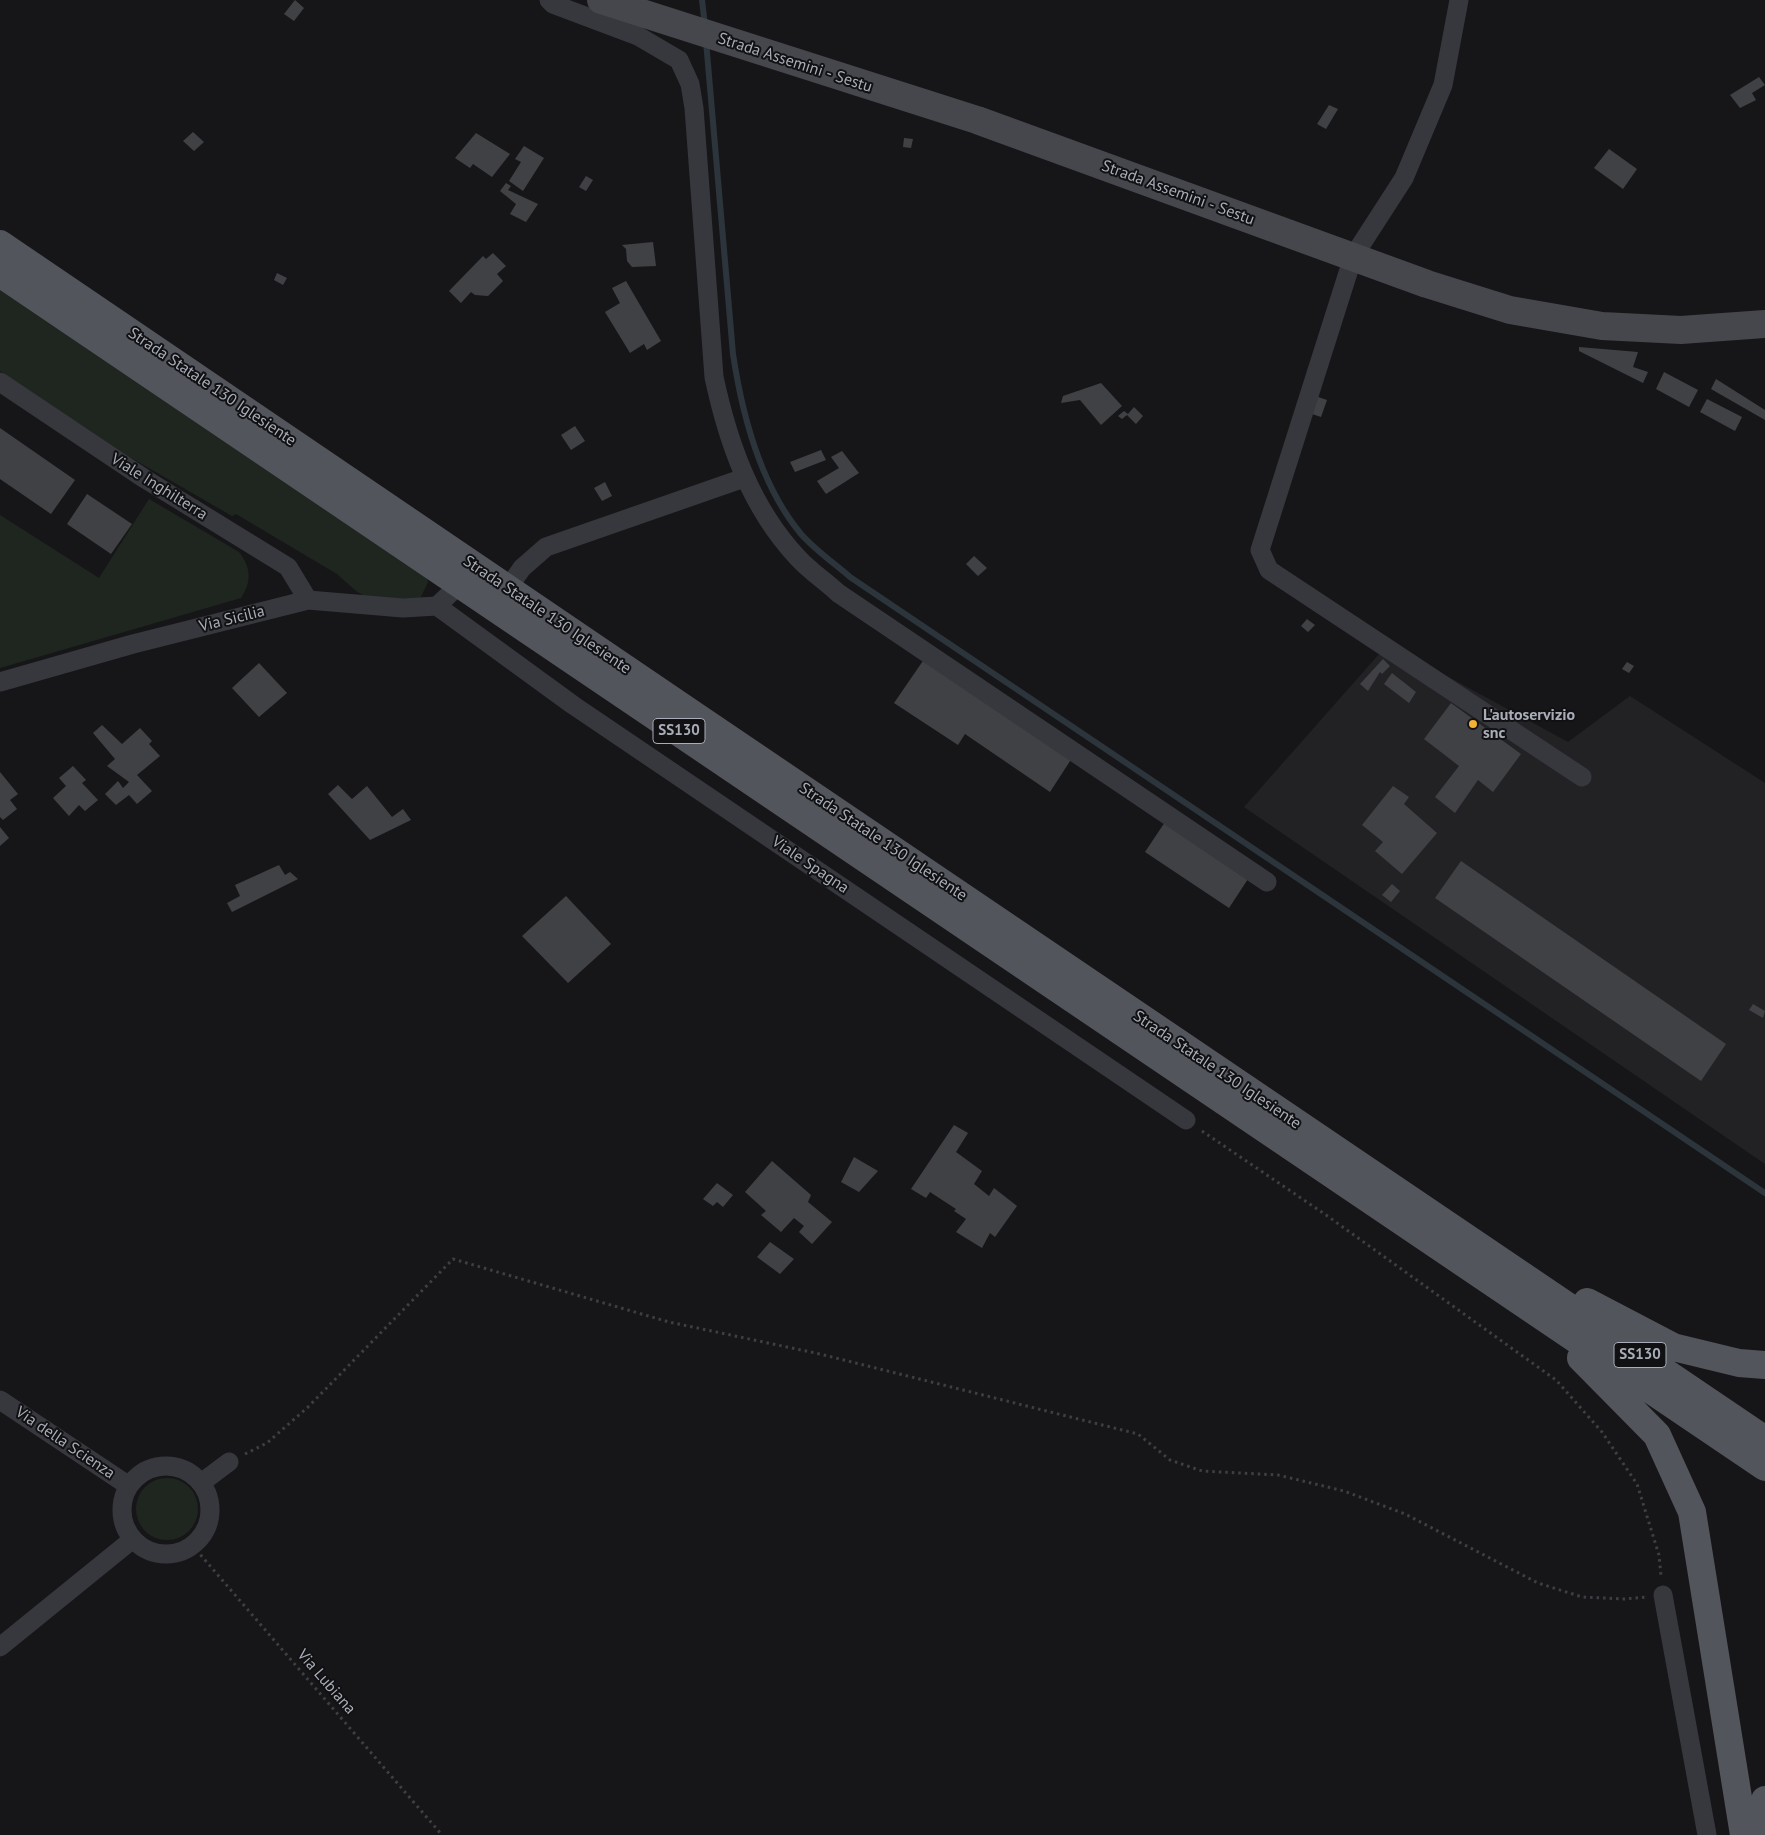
<!DOCTYPE html>
<style>
body{margin:0}
canvas{display:block;background:#161618}
</style>
<canvas width="1765" height="1835"></canvas>
<script>
const c = document.querySelector('canvas').getContext('2d');
c.lineJoin = 'round';
function fill(path, color) { c.fillStyle = color; c.fill(path, 'evenodd'); }
function strokePath(path, color, width, dash) { c.strokeStyle = color; c.lineWidth = width; c.lineCap = dash ? 'butt' : 'round'; c.setLineDash(dash || []); c.stroke(path); }
function write(font, color, halo, rows, align = 'center') {
  c.font = font + ' "PT Sans",sans-serif'; c.lineWidth = 4; c.setLineDash([]); c.textBaseline = 'middle'; c.strokeStyle = halo; c.fillStyle = color; for (const [text, x, y, turn = 0] of rows) {
    c.save(); c.translate(x, y); c.rotate((+turn || 0) * Math.PI / 180); c.textAlign = isNaN(turn) ? turn : align; if (halo) c.strokeText(text, 0, 0); c.fillText(text, 0, 0); c.restore();
  }
}
fill(new Path2D(`
 M1388,644L1568,742L1630,696L1765,783V1164L1244,807Z`), '#222225');
fill(new Path2D(`
 M0,286L425,571L428,582L420,599L368,598L356,591L337,574L236,514L232,516L128,456L0,371Z
 M149,499L239,552C251,568 252,581 241,598L0,668V515L99,578Z
 M136 1509a31 31 0 1 1 62 0a31 31 0 1 1-62 0Z`), '#1e261f');
strokePath(new Path2D(`
 M702,0L705,26
 M706,41L733,354C742,414 761,486 801,534C815,550 834,563 850,577L1765,1193`), '#2c353c', 6);
fill(new Path2D(`
 M295,0L304,8L294,21L284,14Z
 M1759,77L1765,85L1752,93L1756,100L1740,108L1730,95Z
 M1329,105L1338,109L1326,129L1317,124Z
 M193,132L204,142L194,151L183,141Z
 M476,133L510,154L492,177L473,164L470,168L455,158Z
 M904,138L913,139L911,148L903,147Z
 M524,146L544,158L523,191L509,181L521,162L515,159Z
 M1609,149L1637,169L1623,189L1594,168Z
 M586,176L593,180L586,191L579,187Z
 M506,183L511,186L508,190L538,204L526,222L510,214L516,204L500,191Z
 M653,242L656,266L632,267L627,261L626,249L622,245Z
 M493,253L506,266L497,274L503,281L488,296L475,295L471,292L461,303L449,291L483,256L486,259Z
 M277,273L287,278L283,285L274,280Z
 M626,281L661,341L647,350L644,344L630,353L605,312L620,303L612,288Z
 M1579,347L1638,352L1633,367L1648,372L1643,383L1579,351Z
 M1664,372L1698,390L1689,407L1656,389Z
 M1716,379L1765,410V420L1711,389Z
 M1101,383L1122,406L1101,425L1080,400L1061,403L1063,396Z
 M1315,396L1327,400L1321,417L1309,413Z
 M1707,399L1742,417L1735,431L1700,412Z
 M1134,407L1143,416L1136,424L1127,415L1122,419L1118,416L1124,411L1128,414Z
 M575,426L585,441L571,450L561,435Z
 M0,428L75,480L51,514L0,479Z
 M821,450L826,460L795,472L790,462Z
 M842,451L859,473L826,494L817,481L839,468L831,457Z
 M605,482L612,496L602,501L594,488Z
 M87,494L132,524L111,554L67,524Z
 M974,556L987,568L978,576L966,564Z
 M1307,619L1315,625L1308,632L1301,626Z
 M927,655L1072,758L1050,792L965,734L958,745L894,703Z
 M1383,659L1390,666L1382,674L1380,672L1368,691L1360,684Z
 M1627,662L1634,666L1629,673L1622,669Z
 M259,663L287,693L259,717L232,688Z
 M1392,673L1416,692L1409,703L1384,684Z
 M1451,703L1521,754L1493,792L1478,780L1455,813L1435,797L1459,766L1424,739Z
 M102,725L122,744L140,728L152,741L149,744L160,756L137,775L152,791L137,804L129,795L116,805L105,794L118,781L123,788L129,782L107,766L115,759L93,733Z
 M73,766L86,780L82,783L98,800L85,811L79,805L69,816L53,798L66,786L59,778Z
 M0,772L18,794L10,800L17,809L3,820L0,817Z
 M338,785L352,799L367,786L392,817L403,809L411,820L370,840L328,794Z
 M1393,786L1409,797L1404,804L1437,833L1402,874L1375,851L1383,842L1362,825Z
 M1165,822L1248,879L1229,908L1145,852Z
 M0,827L9,838L0,846Z
 M1461,861L1726,1044L1701,1081L1435,898Z
 M279,865L285,875L290,872L298,879L232,912L227,903L240,896L235,885Z
 M1392,884L1400,891L1391,902L1382,895Z
 M566,896L611,944L568,983L522,936Z
 M1753,1004L1765,1011L1763,1018L1749,1010Z
 M954,1125L968,1133L956,1152L982,1171L974,1184L989,1196L994,1188L1017,1206L995,1237L990,1233L982,1248L956,1232L966,1219L954,1211L956,1209L930,1192L926,1198L911,1189Z
 M854,1157L878,1171L859,1192L841,1182Z
 M772,1161L811,1195L808,1202L832,1222L812,1244L799,1232L804,1226L794,1218L781,1232L761,1215L766,1211L745,1192Z
 M717,1183L733,1195L723,1207L717,1202L713,1206L703,1199Z
 M770,1242L794,1259L780,1274L757,1257Z`), '#404145');
strokePath(new Path2D(`
 M1202,1131L1326,1215L1556,1380L1602,1432L1637,1484L1659,1555L1661,1576
 M245,1454L267,1443L308,1407L453,1259L669,1322L820,1354L1138,1434L1170,1460L1202,1471L1278,1475L1344,1491L1405,1514L1538,1583L1582,1597L1625,1599L1646,1597
 M192,1545L442,1835`), '#3d3f44', 3, [2.5, 4]);
strokePath(new Path2D(`
 M549,0L553,4L638,36L679,60L690,84L694,108L714,377C728,443 751,508 798,558C810,571 825,581 838,593L1267,882
 M1459,0L1443,85L1404,178L1353,257L1260,550L1269,570L1582,777
 M0,382L145,479L288,567L308,600
 M508,588L522,568L546,547L744,478
 M437,606L573,705L1186,1120
 M0,682L133,644L308,600L403,608L437,606L461,583
 M0,1400L129,1486
 M122 1510a44 44 0 1 1 88 0a44 44 0 1 1-88 0Z
 M201,1483L229,1462
 M1663,1595L1707,1835
 M0,1647L133,1539`), '#37383d', 19);
strokePath(new Path2D(`
 M601,0L977,120L1427,284L1510,310L1602,326L1681,330L1765,324`), '#45474d', 28);
strokePath(new Path2D(`
 M0,244C588,643 1176,1043 1765,1440
 M0,273L1765,1467
 M1587,1302L1673,1347L1739,1363L1765,1365
 M1581,1358L1657,1435L1692,1512L1744,1835
 M1764,1835L1762,1814L1765,1800`), '#53555c', 28);
for (const [x, y, r, color] of [
 [1473,724,5,"#f2b134"]
]) { const dot = new Path2D(); dot.arc(x, y, r, 0, 2 * Math.PI); c.fillStyle = color; c.fill(dot); strokePath(dot, '#111113', 2); }
for (const [x, y, w] of [
 [679,731,52],
 [1640,1355,52]
]) { const box = new Path2D(); box.roundRect(x - w / 2, y - 12.5, w, 25, 4); c.fillStyle = '#111113'; c.fill(box); strokePath(box, '#a8adb8', 1); }
write('bold 15px', '#a8adb8', null, [
 ["SS130",679,731],
 ["SS130",1640,1355]
]);
write('16px', '#a8adb8', '#111113', [
 ["Strada Assemini - Sestu",795,63,18],
 ["Strada Assemini - Sestu",1178,193,20],
 ["Strada Statale 130 Iglesiente",212,387,34],
 ["Viale Inghilterra",159,487,32],
 ["Strada Statale 130 Iglesiente",547,615,34],
 ["Via Sicilia",232,619,-14],
 ["Strada Statale 130 Iglesiente",883,842,34],
 ["Viale Spagna",810,865,34],
 ["Strada Statale 130 Iglesiente",1217,1070,34],
 ["Via della Scienza",65,1443,34],
 ["Via Lubiana",326,1682,49]
]);
write('bold 16px', '#a8adb8', '#111113', [
 ["L'autoservizio",1483,715],
 ["snc",1483,733]
], 'left');
</script>
